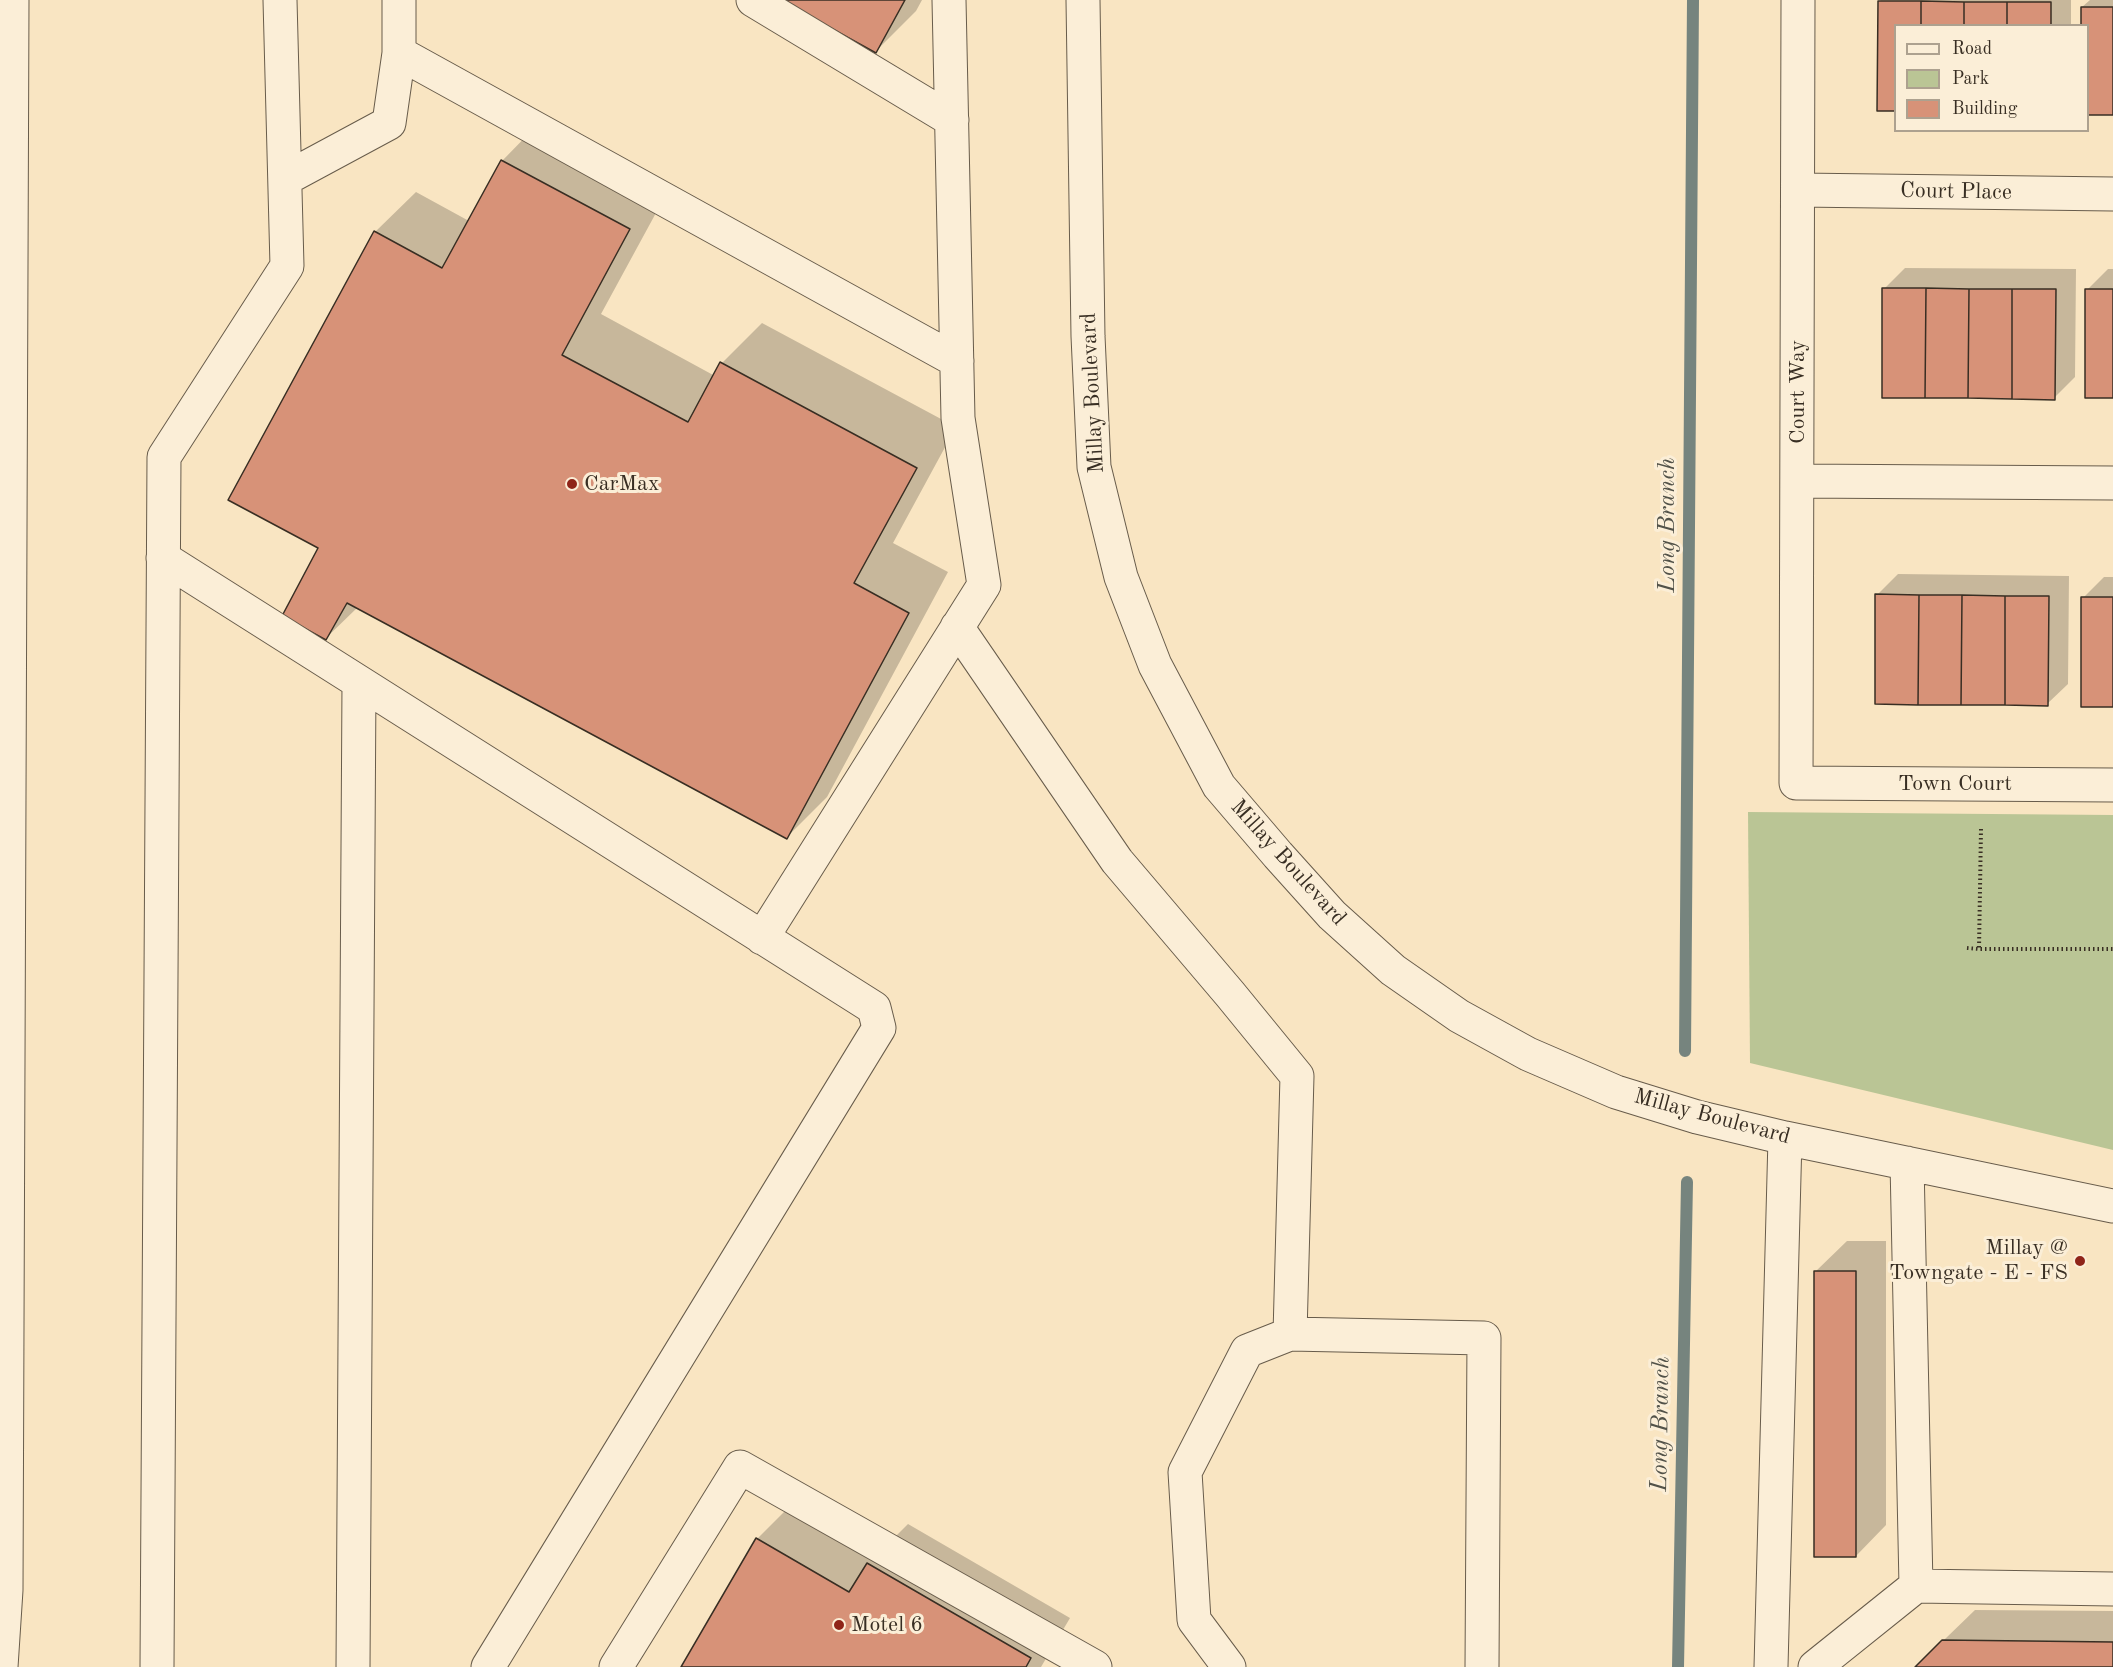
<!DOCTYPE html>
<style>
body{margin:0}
#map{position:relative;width:2113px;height:1667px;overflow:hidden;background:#f9e5c2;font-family:"Old Standard TT",serif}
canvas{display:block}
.legend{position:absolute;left:1894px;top:24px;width:195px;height:108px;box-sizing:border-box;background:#fbeed7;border:2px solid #ada18f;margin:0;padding:8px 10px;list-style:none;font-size:18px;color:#382e23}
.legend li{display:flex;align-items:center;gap:12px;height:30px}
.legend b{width:30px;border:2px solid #ada18f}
</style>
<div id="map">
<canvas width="2113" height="1667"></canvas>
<ul class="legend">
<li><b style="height:8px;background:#fbeed7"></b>Road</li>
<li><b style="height:16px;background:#bac595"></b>Park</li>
<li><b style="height:16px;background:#d79278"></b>Building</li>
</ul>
</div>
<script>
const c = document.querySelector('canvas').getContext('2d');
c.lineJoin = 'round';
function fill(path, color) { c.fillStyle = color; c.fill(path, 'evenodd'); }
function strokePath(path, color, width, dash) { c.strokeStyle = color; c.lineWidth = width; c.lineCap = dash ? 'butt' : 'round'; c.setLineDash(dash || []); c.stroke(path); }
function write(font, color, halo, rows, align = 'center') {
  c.font = font + ' "Old Standard TT",serif'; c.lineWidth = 6; c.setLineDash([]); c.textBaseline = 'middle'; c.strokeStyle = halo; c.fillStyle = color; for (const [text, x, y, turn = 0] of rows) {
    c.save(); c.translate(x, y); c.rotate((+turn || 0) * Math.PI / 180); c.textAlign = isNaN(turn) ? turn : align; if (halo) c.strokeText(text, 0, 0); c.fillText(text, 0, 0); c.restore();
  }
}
fill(new Path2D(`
 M1748,812L2113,815V1150L1750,1063Z`), '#bac595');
fill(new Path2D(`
 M783,0H922L916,11L876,51Z
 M1881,0H2071V26H1896L1879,2Z
 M2090,0H2113V113H2088V26L2082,7Z
 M542,120L669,189L601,314L715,376L722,363L762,323L956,427L893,543L948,572L827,797L787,837L358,607L326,638L320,547L375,232L416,192L469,221L502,161Z
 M1905,268L2076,269L2075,377L2054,398L1884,289Z
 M2108,269H2113V396L2087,290Z
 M1898,574L2069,576L2068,684L2047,704L1877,595Z
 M2104,577H2113V705L2083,598Z
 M1847,1241H1886V1525L1856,1556L1816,1271Z
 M797,1499L883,1549L908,1524L1070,1618L1041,1667H683L757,1539Z
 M1975,1610L2113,1611V1667H1916Z`), '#0003');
strokePath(new Path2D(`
 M1685,1051L1693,0
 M1678,1667L1687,1182`), '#76847e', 12);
const building = new Path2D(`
 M780,0H905L876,53Z
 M1878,1H1921V26H1896V111H1877Z
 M1921,1L1964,2V26H1921Z
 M1964,2H2007V26H1964Z
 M2007,2H2051V26H2007Z
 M2081,7H2113V115H2088V26H2081Z
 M501,160L630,229L562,355L688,422L720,362L917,468L854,583L909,613L787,839L347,603L326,640L282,616L318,548L228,500L374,231L442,268Z
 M1882,288H1926L1925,398H1882Z
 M1926,288L1969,289L1968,398H1925Z
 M1969,289H2012V399L1968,398Z
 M2012,289H2056L2055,400L2012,399Z
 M2085,289H2113V398H2085Z
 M1875,594L1919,595L1918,705L1875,704Z
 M1919,595H1962L1961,705H1918Z
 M1962,595L2005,596V705H1961Z
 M2005,596H2049L2048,706L2005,705Z
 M2081,597H2113V707H2081Z
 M1814,1271H1856V1557H1814Z
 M756,1538L849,1592L867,1563L1031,1658L1026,1667H681Z
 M1942,1640L2113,1642V1667H1915Z`);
fill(building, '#d79278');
strokePath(building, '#382e23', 1.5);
const minor = new Path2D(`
 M753,0L952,120
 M1083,0L1088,336L1094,467L1121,577L1155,665L1219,786L1278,855L1332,915L1393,970L1459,1016L1528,1054L1616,1092L1697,1117L1785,1138L2113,1206
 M1798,0L1796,783L2113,785
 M399,53V0
 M285,179L389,123L399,53L957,361
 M1799,190L2113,194
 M1797,481L2113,483
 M163,558L874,1008L879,1028L488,1667
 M957,627L1117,861L1230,994L1297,1076L1290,1334
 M762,938L984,585L958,418L949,0
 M1907,1163L1916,1586
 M1,1667L6,1590L12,0
 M157,1667L164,457L287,266L280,0
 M353,1667L359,683
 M616,1667L740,1467L1095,1667
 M1229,1667L1194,1620L1185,1472L1247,1351L1290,1334L1484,1338L1482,1667
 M1771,1667L1785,1138
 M1815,1667L1916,1586L2113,1589`);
strokePath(minor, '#685c4b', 35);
strokePath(new Path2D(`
 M1981,829L1979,949H2113
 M1967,948L1979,949`), '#382e23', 4, [1.5, 3]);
strokePath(minor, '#fbeed7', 33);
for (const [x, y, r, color] of [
 [572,484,6,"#8f2418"],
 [2080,1261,6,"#8f2418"],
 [839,1625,6,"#8f2418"]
]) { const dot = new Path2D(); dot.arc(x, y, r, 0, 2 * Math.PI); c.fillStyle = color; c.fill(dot); strokePath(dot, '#fbeed7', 2); }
write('22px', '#382e23', '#fbeed7', [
 ["Court Place",1956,192,1],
 ["Court Way",1798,392,-90],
 ["Millay Boulevard",1093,393,-93],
 ["Town Court",1955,784],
 ["Millay Boulevard",1288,863,48],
 ["Millay Boulevard",1712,1117,15]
]);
write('22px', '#382e23', '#fbeed7', [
 ["CarMax",584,484],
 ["Millay @",2068,1248,"right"],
 ["Towngate - E - FS",2068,1273,"right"],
 ["Motel 6",851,1625]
], 'left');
write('italic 24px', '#525249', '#fbeed7', [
 ["Long Branch",1668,525,-90],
 ["Long Branch",1661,1424,-89]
]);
</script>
